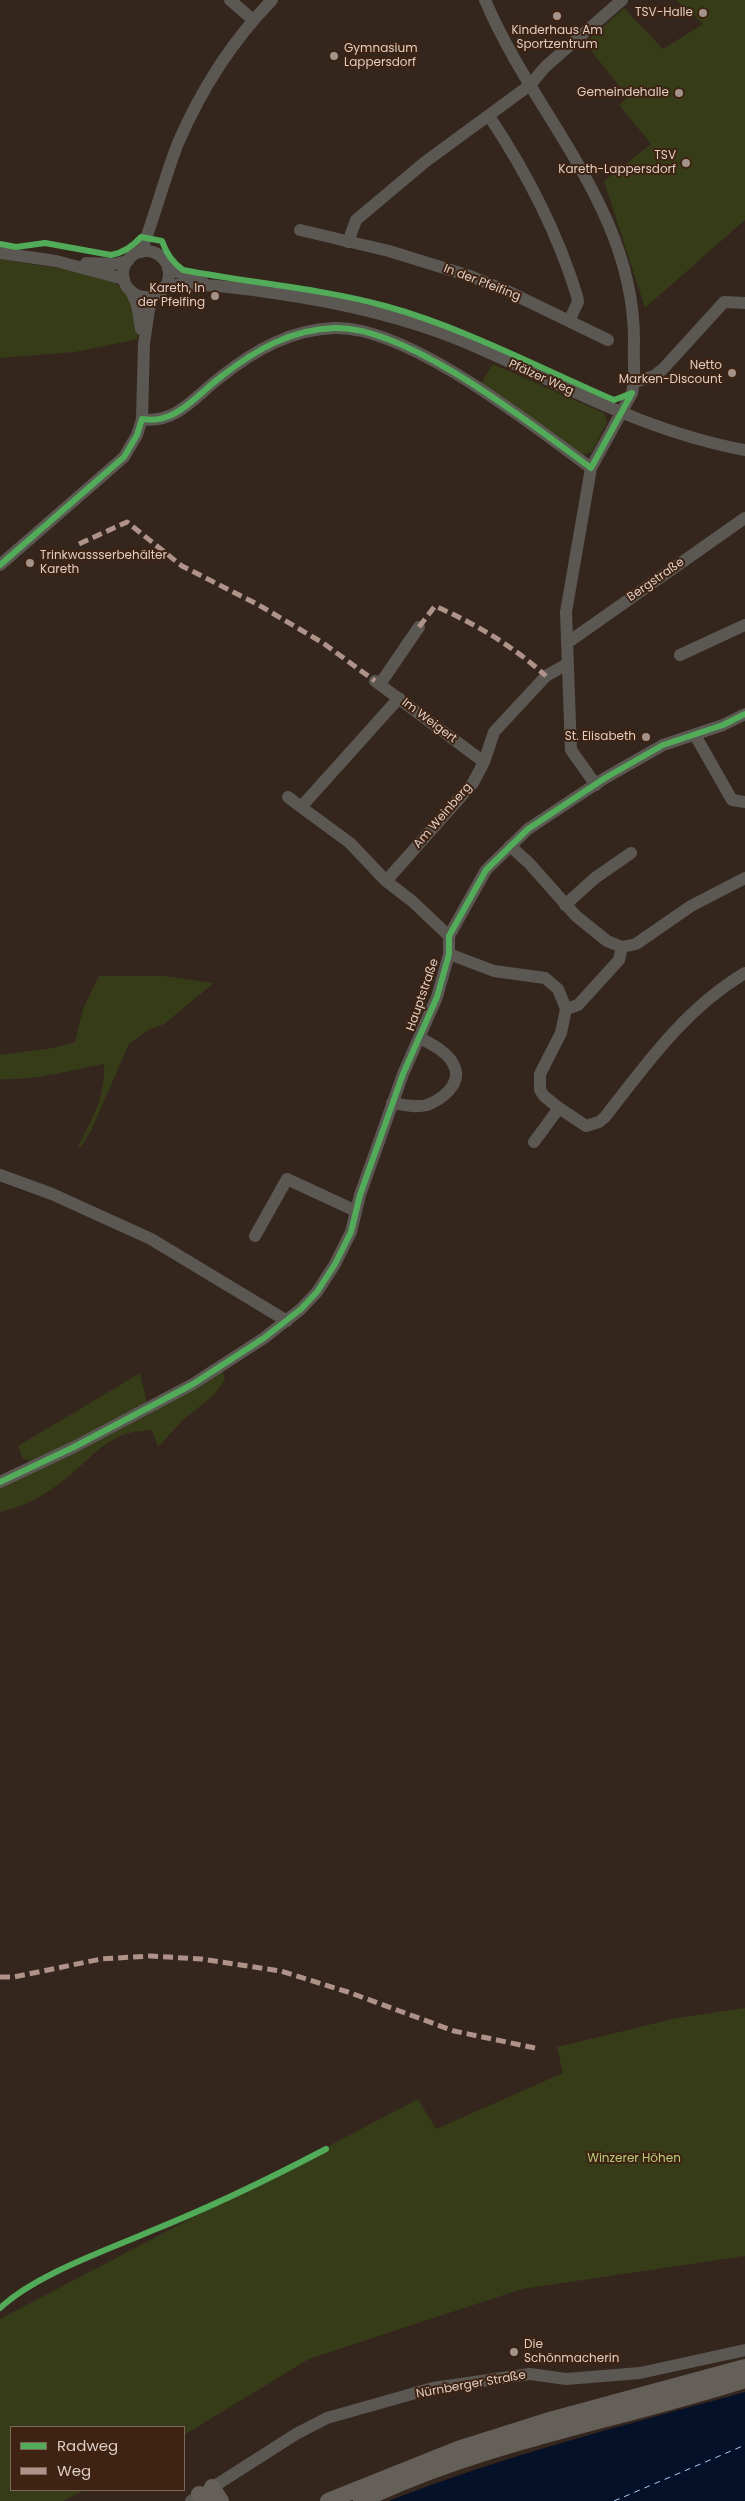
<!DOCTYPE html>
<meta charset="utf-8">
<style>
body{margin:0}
#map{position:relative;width:745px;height:2501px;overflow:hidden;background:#34261d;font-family:Poppins,sans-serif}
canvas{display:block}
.legend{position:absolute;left:10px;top:2426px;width:175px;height:65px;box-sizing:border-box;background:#3e2313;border:1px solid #7e675a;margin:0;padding:6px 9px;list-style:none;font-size:15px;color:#dfcdc4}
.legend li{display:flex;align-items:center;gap:10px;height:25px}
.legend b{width:25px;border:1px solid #7e675a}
</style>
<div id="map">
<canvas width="745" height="2501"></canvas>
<ul class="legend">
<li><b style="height:6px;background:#51ab58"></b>Radweg</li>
<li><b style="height:6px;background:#af9288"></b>Weg</li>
</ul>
</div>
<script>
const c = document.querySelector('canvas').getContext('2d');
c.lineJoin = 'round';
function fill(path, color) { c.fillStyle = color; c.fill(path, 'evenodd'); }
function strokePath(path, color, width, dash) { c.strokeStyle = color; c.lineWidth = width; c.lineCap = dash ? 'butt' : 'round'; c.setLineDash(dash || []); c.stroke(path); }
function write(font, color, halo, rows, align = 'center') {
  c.font = font + ' Poppins,sans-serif'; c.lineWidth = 4; c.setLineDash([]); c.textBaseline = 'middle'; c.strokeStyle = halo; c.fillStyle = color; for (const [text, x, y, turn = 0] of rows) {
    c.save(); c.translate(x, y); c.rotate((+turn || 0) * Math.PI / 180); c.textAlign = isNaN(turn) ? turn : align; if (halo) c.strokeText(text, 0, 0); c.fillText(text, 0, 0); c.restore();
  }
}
fill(new Path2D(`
 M676,0H745V220L645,308L604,181L651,144L619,105L628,97L585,43L624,8L663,49L703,24Z
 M0,259L82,272L113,280L132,301L138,339L75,352L0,358Z
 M493,364L604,413L607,422L592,452L583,455L481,383Z
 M99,976H164L214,983L164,1024L148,1030L129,1044L91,1131L81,1147L78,1146C92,1120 106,1095 104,1064C70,1070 36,1081 0,1079V1055L53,1048L75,1042L83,1009Z
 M222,1369L225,1380L214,1395L184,1419L158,1447L152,1430C144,1431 136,1431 129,1433C103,1440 85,1464 64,1480C45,1495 24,1507 0,1512V1484Z
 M140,1373L147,1403L34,1461L23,1459L18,1446Z
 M745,2008V2256L522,2289L309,2359L184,2435V2427H11V2490H85L63,2501H0V2319L418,2099L436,2129L563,2073L557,2047L677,2018Z`), '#363b18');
fill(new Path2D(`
 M745,2392V2501H389C505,2455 626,2425 745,2392Z`), '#051029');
strokePath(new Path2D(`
 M614,2501L745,2445`), '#accbf4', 1, [6, 5]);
strokePath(new Path2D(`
 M230,0L253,20
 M485,0C534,116 636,210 634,344C633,361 636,377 632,393L591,468L566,612L571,750L596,785
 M489,116C527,173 557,231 577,296L578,302L569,321
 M300,230L389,251L470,276L507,291L608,340
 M348,242L356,220L425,162L530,85L545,67L622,0
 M123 274a23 23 0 1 1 46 0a23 23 0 1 1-46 0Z
 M141,252C155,216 164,179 178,143C201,90 232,41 272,0
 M0,253L56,261L124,279
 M86,263L114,264L128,261
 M168,269L202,280
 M165,286C201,282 238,288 274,293C337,302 401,316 460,340C554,380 644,432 745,450
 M131,291L137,305L141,329
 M635,382L654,376L663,369L724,302L745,303
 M142,419C176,425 196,395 222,376C255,350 292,329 335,328C408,326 532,425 591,468
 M0,565L124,457L137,435L142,419L144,344L151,296
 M567,643L745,518
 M680,655L745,625
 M375,681L484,762
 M380,684L419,627
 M695,735L732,800L745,802
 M288,797L301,807
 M510,846L529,863L576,916L607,941L622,947L636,944L691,906L745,878
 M386,881L350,843L301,807L399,698
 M565,905L595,878L631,853
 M449,936L412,901L386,881L473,783L484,762L494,732L546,676L567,664
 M449,954L494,971L545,978L558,989L566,1009L561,1033L540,1074V1090L544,1096L559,1108L586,1126L599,1122L605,1117C647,1063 685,1009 745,973
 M566,1009L578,1005L619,960L622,947
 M392,1103C404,1105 416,1108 427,1105C441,1100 461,1085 455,1068C450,1053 433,1045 420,1038
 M534,1142L559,1108
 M0,1175L52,1194L151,1239L287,1321
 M255,1236L287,1179L356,1211
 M0,1482L74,1447L193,1384L264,1338L301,1309L317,1292L335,1264L351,1232L360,1195L403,1074L437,997L449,954V936L486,870L528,829L605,778L663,745L723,725L745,714
 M191,2501L296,2434L327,2418L433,2388L530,2374L566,2379L640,2373L745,2350`), '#5b5752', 12);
strokePath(new Path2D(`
 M212,2487L221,2501
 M199,2494L204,2501
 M328,2501L458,2449L553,2419L745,2367
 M361,2501C483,2442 617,2421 745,2380`), '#645f58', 16);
strokePath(new Path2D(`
 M79,544L127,522L182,566L257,604L323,643L375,681
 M419,627L435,606C476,624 513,646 546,676
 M0,1977H14L101,1959L150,1956L201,1959L281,1971L348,1992L454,2031L535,2048`), '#af9288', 5, [10, 5]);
strokePath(new Path2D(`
 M0,244L16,247L45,243L111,255C123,253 133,246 141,237L162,241C166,253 173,263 183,270C250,283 319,288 385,306C462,327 540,368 614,400L632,393
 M0,565L124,457L137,435L142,419C176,425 196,395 222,376C255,350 292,329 335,328C408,326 532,425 591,468L632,393
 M0,1482L74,1447L193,1384L264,1338L301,1309L317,1292L335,1264L351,1232L360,1195L403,1074L437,997L449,954V936L486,870L528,829L605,778L663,745L723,725L745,714
 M0,2308C37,2274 105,2251 151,2231C211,2207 269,2179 326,2149`), '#51ab58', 6);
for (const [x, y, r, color] of [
 [703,13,5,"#a3938a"],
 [557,16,5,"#a3938a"],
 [334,56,5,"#a3938a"],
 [679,93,5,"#a3938a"],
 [686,163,5,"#a3938a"],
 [215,296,5,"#a3938a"],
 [732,373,5,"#a3938a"],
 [30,563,5,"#a3938a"],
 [646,737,5,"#a3938a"],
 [514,2352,5,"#a3938a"]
]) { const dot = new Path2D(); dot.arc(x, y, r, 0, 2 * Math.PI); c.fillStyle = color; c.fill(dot); strokePath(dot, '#3e2313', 2); }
write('12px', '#dfcdc4', '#3e2313', [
 ["TSV-Halle",693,13],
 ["Kinderhaus Am",557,31,"center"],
 ["Sportzentrum",557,45,"center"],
 ["Gymnasium",344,49,"left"],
 ["Lappersdorf",344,63,"left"],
 ["Gemeindehalle",669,93],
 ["TSV",676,156],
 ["Kareth-Lappersdorf",676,170],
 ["Kareth, In",205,289],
 ["der Pfeifing",205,303],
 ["Netto",722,366],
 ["Marken-Discount",722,380],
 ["Trinkwassserbehälter",40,556,"left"],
 ["Kareth",40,570,"left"],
 ["St. Elisabeth",636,737],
 ["Die",524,2345,"left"],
 ["Schönmacherin",524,2359,"left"]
], 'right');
write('12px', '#dfcdc4', '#3e2313', [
 ["In der Pfeifing",482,283,21],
 ["Pfälzer Weg",541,378,24],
 ["Bergstraße",656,580,-35],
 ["Im Weigert",429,721,37],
 ["Am Weinberg",443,816,-49],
 ["Hauptstraße",423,995,-71],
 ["Nürnberger Straße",471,2385,-10]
]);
write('12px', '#b8cb78', '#3e2313', [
 ["Winzerer Höhen",634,2159]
]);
</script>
